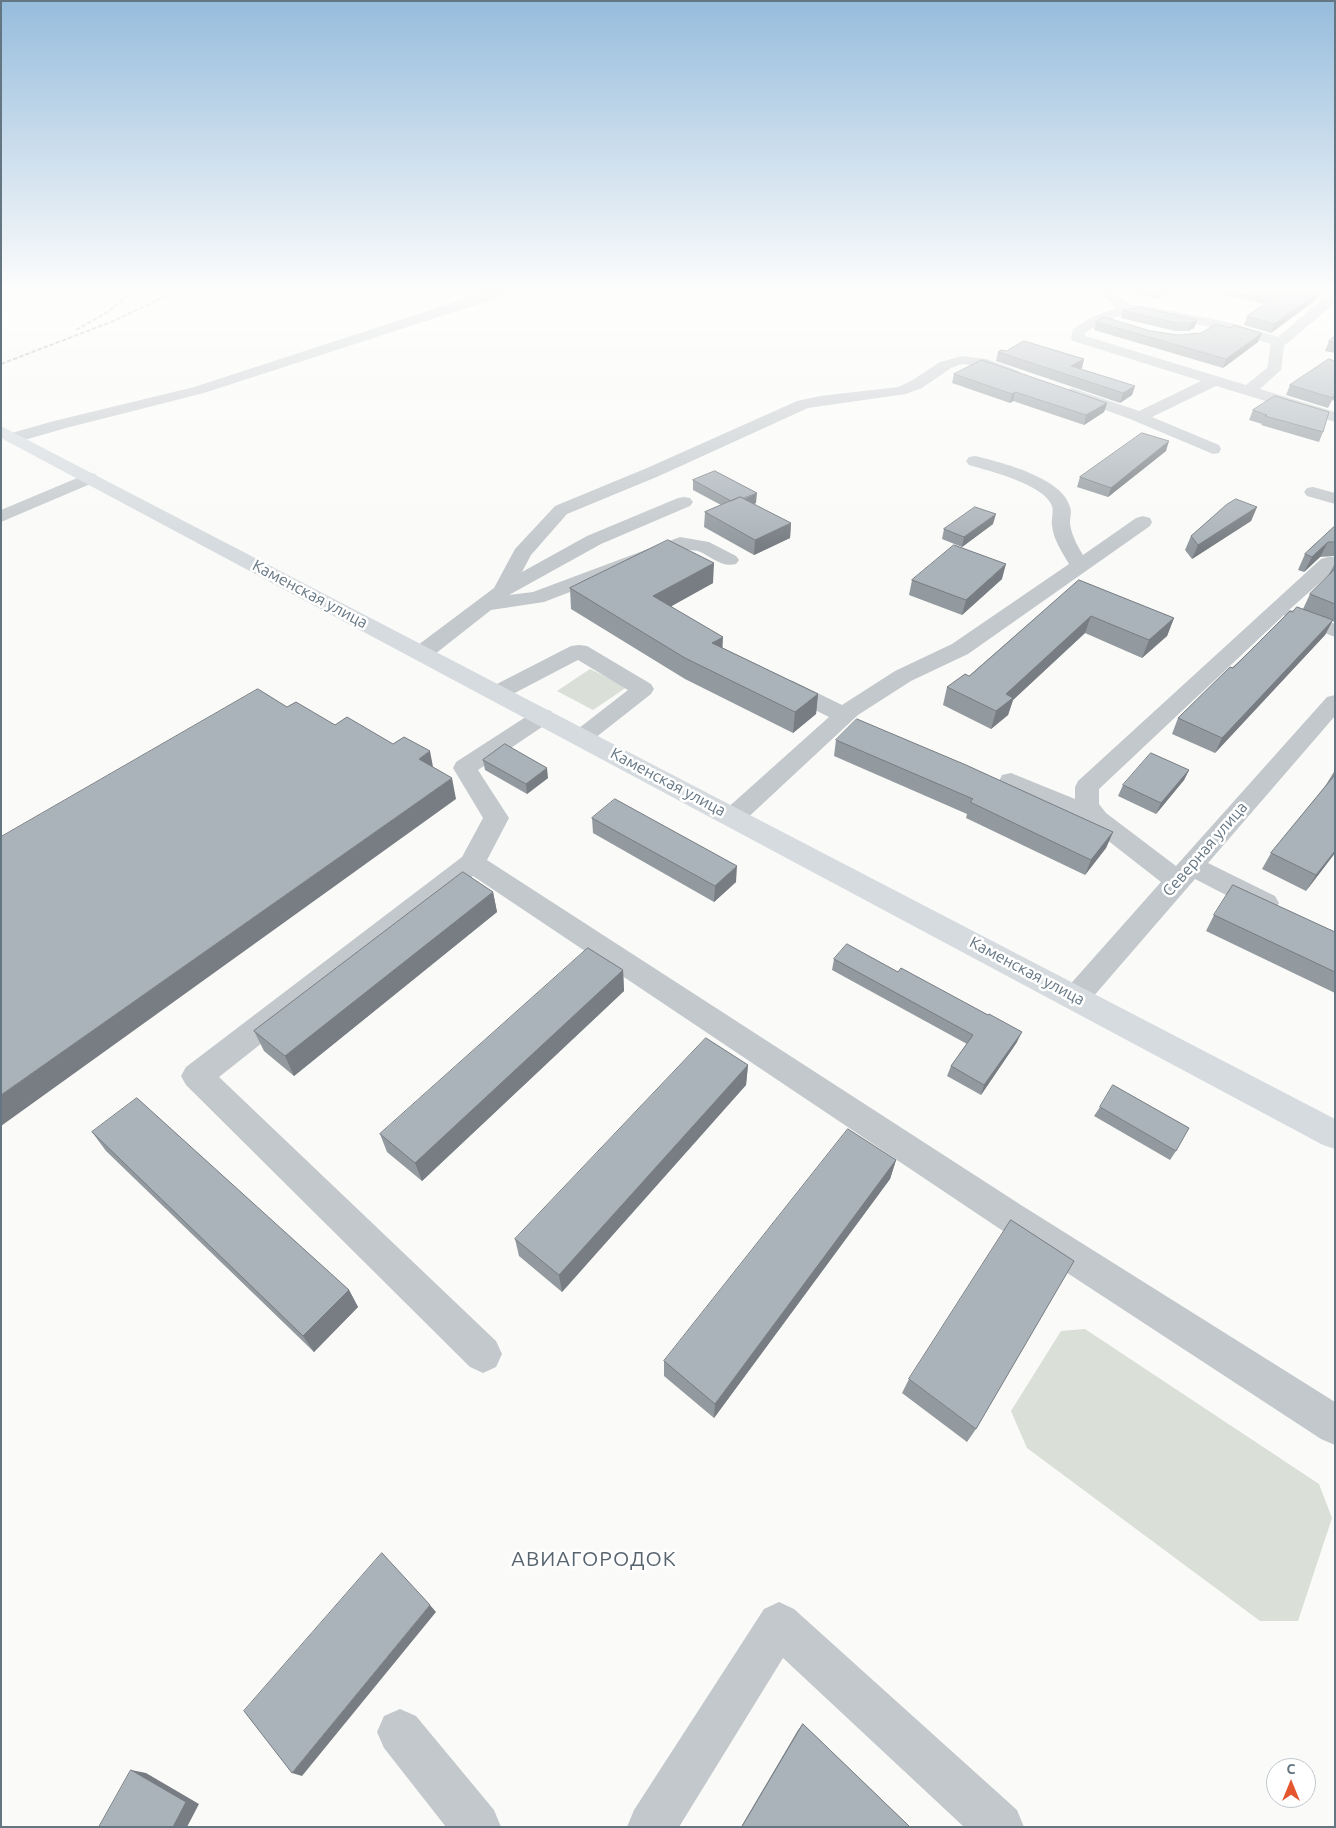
<!DOCTYPE html>
<meta charset="utf-8">
<style>
body{margin:0}
#map{position:relative;width:1336px;height:1828px;overflow:hidden;background:#fafaf8;font-family:Ubuntu,sans-serif}
canvas{display:block}
.frame{position:absolute;inset:0;border:2px solid #657683;pointer-events:none}
.north{position:absolute;left:1266px;top:1758px;width:50px;height:50px;box-sizing:border-box;background:#fff;border:1px solid #c1c8cd;border-radius:50%;rotate:0deg;font-size:14px;font-weight:700;line-height:20px;text-align:center;color:#657683}
.north::after{content:'';display:block;margin:auto;width:18px;height:22px;background:#e4572e;clip-path:polygon(50% 0,100% 100%,50% 72%,0 100%)}
</style>
<div id="map">
<canvas width="1336" height="1828"></canvas>
<div class="frame"></div>
<div class="north">С</div>
</div>
<script>
const c = document.querySelector('canvas').getContext('2d');
c.lineJoin = 'round';
function fill(path, color) { c.fillStyle = color; c.fill(path, 'evenodd'); }
function strokePath(path, color, width, dash) { c.strokeStyle = color; c.lineWidth = width; c.lineCap = dash ? 'butt' : 'round'; c.setLineDash(dash || []); c.stroke(path); }
function write(font, color, halo, rows, align = 'center') {
  c.font = font + ' Ubuntu,sans-serif'; c.lineWidth = 5; c.setLineDash([]); c.textBaseline = 'middle'; c.strokeStyle = halo; c.fillStyle = color; for (const [text, x, y, turn = 0] of rows) {
    c.save(); c.translate(x, y); c.rotate((+turn || 0) * Math.PI / 180); c.textAlign = isNaN(turn) ? turn : align; if (halo) c.strokeText(text, 0, 0); c.fillText(text, 0, 0); c.restore();
  }
}
fill(new Path2D(`
 M1,292H118L7,297L1,296Z`), '#e8e9e9');
fill(new Path2D(`
 M590,669L627,687L593,710L557,691Z
 M1085,1329L1319,1484L1332,1518L1298,1621H1260L1027,1448L1011,1411L1061,1331Z`), '#dadfd7');
fill(new Path2D(`
 M486,292H507L506,295L204,393L66,428L14,443L8,442L6,438L8,434L54,421L194,387Z
 M1099,292H1114L1130,305H1138L1223,321L1278,337L1325,297H1335V303L1284,346L1281,370L1260,389L1335,412V422L1216,386L1152,417L1219,445L1221,449L1219,453L1213,454L1130,419L1067,396L1064,393L1067,390L1072,388L1139,411L1201,381L1073,341L1071,338L1073,329L1094,316L1117,308ZM1138,313L1221,329L1271,344L1267,368L1246,385L1085,336V333C1101,322 1118,314 1138,313Z
 M962,356L987,359L1019,371L1022,374L1019,377L1014,379L979,366L962,364L951,368L922,388L906,394L808,408L659,476L567,514L531,555L522,572L587,536L678,498L684,497L690,498L693,502L690,506L601,544L509,595L533,592L680,537L709,542L736,556L739,560L736,564C721,568 711,556 698,551C693,550 687,550 682,549L544,602L491,610L430,658L422,659L414,658L411,653L414,648L494,588L515,549L555,506L647,468L797,401L820,396L898,387L911,381L940,362Z
 M975,456C1001,462 1063,478 1070,507C1072,512 1070,518 1070,523C1071,534 1077,545 1083,555L1136,518L1143,516L1150,518L1152,522L1150,526L968,654L911,681L858,715L742,823L733,826L724,823L720,817L724,811L829,717L777,691L774,686L777,681L785,679L793,681L842,705L895,671L952,644L1069,564C1062,552 1053,539 1052,525C1051,519 1054,512 1052,506C1044,484 989,471 969,465L966,461L969,457Z
 M89,473L95,474L98,478L95,482L1,522V510Z
 M1313,487L1335,493V504L1307,496L1304,492L1307,488Z
 M1328,557H1335V569L1289,610L1301,611L1335,624V637L1287,619L1284,615L1099,789V804L1106,813L1176,866L1327,697L1335,695V716L1208,863L1275,896L1279,903L1275,910L1265,913L1255,910L1195,879L1086,1005L1076,1009L1066,1005L1061,997L1066,989L1161,882L1088,825L1002,787L999,781L1002,775L1011,773L1075,799V787L1078,781L1321,559Z
 M579,645L587,646L651,684L654,689L651,694L590,742L582,744L574,742L570,737L574,732L628,690L578,660L505,698L497,700L489,698L486,693L489,688L571,646Z
 M543,709L551,711L554,716L551,721L478,770L509,818L487,860L1021,1205L1335,1402V1445L1321,1439L997,1227L473,876L219,1077L496,1341L502,1354L496,1367L483,1373L470,1367L186,1085L181,1076L186,1067L462,857L483,818L453,768L456,762L535,711Z
 M779,1602L794,1609L1017,1810L1024,1827H964L783,1658L679,1827H627L634,1810L764,1609Z
 M400,1709L416,1716L494,1810L501,1827H446L384,1748L377,1732L384,1716Z`), '#c3c8cc');
fill(new Path2D(`
 M1,426L1335,1119V1149L1323,1145L1,438Z`), '#d6dbdf');
strokePath(new Path2D(`
 M76,330L109,311L131,292
 M1,364L111,322L164,297L170,292`), '#a2aab0', 2, [4.5, 2]);
fill(new Path2D(`
 M1132,292H1167L1157,299Z
 M1214,292L1318,293L1314,301L1271,333L1244,325L1247,316L1264,304Z
 M1123,311L1197,320L1194,328L1188,331H1175L1121,318Z
 M1096,322L1178,335L1258,342L1223,368L1094,330Z
 M1335,336V353L1325,351L1329,341Z
 M1006,351L1084,359L1082,368L1081,369L1135,386L1132,395L1120,403L996,361L998,352Z
 M1335,361V401L1332,400L1328,408L1286,395L1290,385Z
 M954,374L1107,403L1104,412L1084,425L1013,401L1010,403L952,383Z
 M1253,410L1323,432L1319,442L1261,425L1262,424L1249,420Z
 M1166,451L1108,497L1077,487L1080,477Z
 M693,480L756,503L754,504L791,523L790,538L754,555L704,527L705,512L721,505L693,490Z
 M1257,507L1251,521L1192,559L1185,550L1191,536Z
 M993,524L962,547L942,539L944,529Z
 M1335,526V556L1320,557L1304,572L1298,570L1305,554Z
 M1335,563V622L1332,621L1325,635L1215,753L1172,734L1178,718L1292,612L1303,609L1310,594L1328,576Z
 M1002,579L962,615L909,595L912,580Z
 M1079,580L1174,618L1167,636L1142,658L1085,633L1013,700L1008,715L991,729L943,705L947,687L969,676Z
 M713,583L671,606L723,648L818,694L816,714L793,733L685,679L571,609L570,588Z
 M836,740L1113,832L1106,848L1085,875L966,818L967,814L834,756Z
 M483,760L548,778L527,794L485,770Z
 M1189,770L1184,780L1156,814L1118,796L1123,785Z
 M1335,770V853L1306,891L1262,869L1271,853L1324,788Z
 M592,818L736,882L714,902L593,833Z
 M493,892L497,912L294,1076L264,1051L254,1031Z
 M1214,915L1335,932V993L1206,931Z
 M834,959L898,972L988,1015L1017,1042L981,1095L947,1076L951,1066L967,1044L832,970Z
 M623,970L624,991L422,1181L387,1152L380,1134Z
 M748,1065L746,1085L562,1292L519,1256L515,1239Z
 M1100,1107L1176,1151L1170,1160L1094,1116Z
 M92,1132L349,1290L358,1307L314,1352L106,1151Z
 M896,1160L890,1179L714,1418L664,1376V1361Z
 M909,1379L976,1429L967,1442L902,1393Z
 M803,1724L910,1827H741L798,1730Z`), '#929a9f');
fill(new Path2D(`
 M1159,292H1167L1157,299Z
 M1318,293L1314,301L1271,333L1274,324Z
 M1197,320L1194,328L1188,331L1191,323Z
 M1262,333L1258,342L1223,368L1226,359Z
 M1084,359L1082,368L1069,375L1071,366Z
 M1135,386L1132,395L1120,403L1123,393Z
 M1015,392L1013,401L1010,403L1012,394Z
 M1107,403L1104,412L1084,425L1086,415Z
 M1169,441L1166,451L1108,497L1111,488Z
 M757,493L756,503L734,512V503Z
 M1257,507L1251,521L1192,559L1198,545Z
 M996,514L993,524L962,547L964,537Z
 M791,523L790,538L754,555L755,540Z
 M1328,542L1320,557L1304,572L1312,557Z
 M714,563L713,583L654,616L653,596Z
 M1006,564L1002,579L962,615L966,600Z
 M1091,616L1085,633L1013,700L1008,715L991,729L996,711L1006,694Z
 M1174,618L1167,636L1142,658L1149,640Z
 M1333,620L1325,635L1215,753L1222,738Z
 M723,637L722,658L712,643Z
 M818,694L816,714L793,733L795,712Z
 M430,751L434,772L419,759Z
 M547,768L548,778L527,794L526,784Z
 M1189,770L1184,780L1156,814L1161,803Z
 M452,778L456,799L1,1126V1095Z
 M1113,832L1106,848L1085,875L1091,860Z
 M1335,851V853L1306,891L1316,875Z
 M737,866L736,882L714,902L715,886Z
 M493,892L497,912L294,1076L285,1056Z
 M623,970L624,991L422,1181L415,1163Z
 M1022,1032L1017,1042L981,1095L984,1085Z
 M748,1065L746,1085L562,1292L559,1275Z
 M896,1160L890,1179L714,1418L715,1404Z
 M349,1290L358,1307L314,1352L303,1336Z
 M430,1605L436,1612L302,1776L292,1773Z
 M131,1770L146,1773L199,1804L187,1827H173Z`), '#777d82');
const building = new Path2D(`
 M1255,292H1317L1318,293L1274,324L1247,316L1275,297Z
 M1140,307L1197,320L1191,323H1178L1123,311Z
 M1104,317L1151,331L1178,335L1201,333L1216,324L1230,328L1234,325L1262,333L1226,359L1096,322Z
 M1335,336V343L1329,341Z
 M1024,341L1084,359L1071,366L1135,386L1123,393L998,352L1001,350L1006,351Z
 M1329,359L1335,361V392L1333,398L1290,385Z
 M982,360L1107,403L1086,415L1015,392L1012,394L954,374Z
 M1275,396L1329,412L1323,432L1265,416L1267,415L1253,410Z
 M1142,433L1169,441L1111,488L1080,477Z
 M715,471L757,493L744,498L740,497L731,501L693,480Z
 M740,497L791,523L755,540L705,512Z
 M1236,499L1257,507L1198,545L1191,536L1226,505Z
 M975,507L996,514L964,537L944,529Z
 M1335,526V542H1328L1312,557L1305,554Z
 M668,540L714,563L653,596L723,637L712,643L818,694L795,712L685,658L570,588Z
 M954,545L1006,564L966,600L912,580Z
 M1335,569V604L1310,594Z
 M1079,580L1174,618L1149,640L1091,616L1006,694L1013,698L996,711L947,687L965,674L969,676Z
 M1297,607L1333,620L1222,738L1178,718L1230,667L1233,668L1290,611L1292,612Z
 M258,689L287,707L296,702L335,725L347,717L393,744L404,737L430,751L419,759L452,778L1,1095V837Z
 M857,719L966,765L1113,832L1091,860L970,802L973,799L836,740Z
 M505,744L547,768L526,784L483,760Z
 M1151,753L1189,770L1161,803L1123,785Z
 M1335,775V851L1316,875L1271,853Z
 M615,799L737,866L715,886L592,818Z
 M463,872L493,892L285,1056L254,1031Z
 M1233,885L1335,932V972L1214,915Z
 M847,944L898,972L901,968L988,1015L989,1014L1022,1032L984,1085L951,1066L973,1035L834,959Z
 M588,948L623,970L415,1163L380,1134Z
 M706,1038L748,1065L559,1275L515,1239Z
 M1113,1085L1189,1128L1176,1151L1100,1107Z
 M137,1098L349,1290L303,1336L92,1132Z
 M848,1129L896,1160L715,1404L664,1361Z
 M1011,1220L1074,1261L976,1429L909,1379Z
 M382,1553L430,1605L292,1773L244,1711Z
 M803,1724L910,1827H742Z
 M131,1770L186,1802L173,1827H99Z`);
fill(building, '#aab3b9');
strokePath(building, '#777d82', 1);
const sky = c.createLinearGradient(0, 0, 0, 548);
sky.addColorStop(0, '#96bcdc');
sky.addColorStop(0.53, '#fdfdfc');
sky.addColorStop(1, '#fdfdfc00');
c.fillStyle = sky;
c.fillRect(0, 0, 1336, 548);
write('16px', '#657683', '#fff', [
 ["Каменская улица",310,594,28],
 ["Каменская улица",668,782,28],
 ["Северная улица",1205,849,-49],
 ["Каменская улица",1027,971,28]
]);
c.letterSpacing = '1px';
write('21px', '#57646e', '#fff', [
 ["АВИАГОРОДОК",594,1559]
]);
c.letterSpacing = '0px';
</script>
